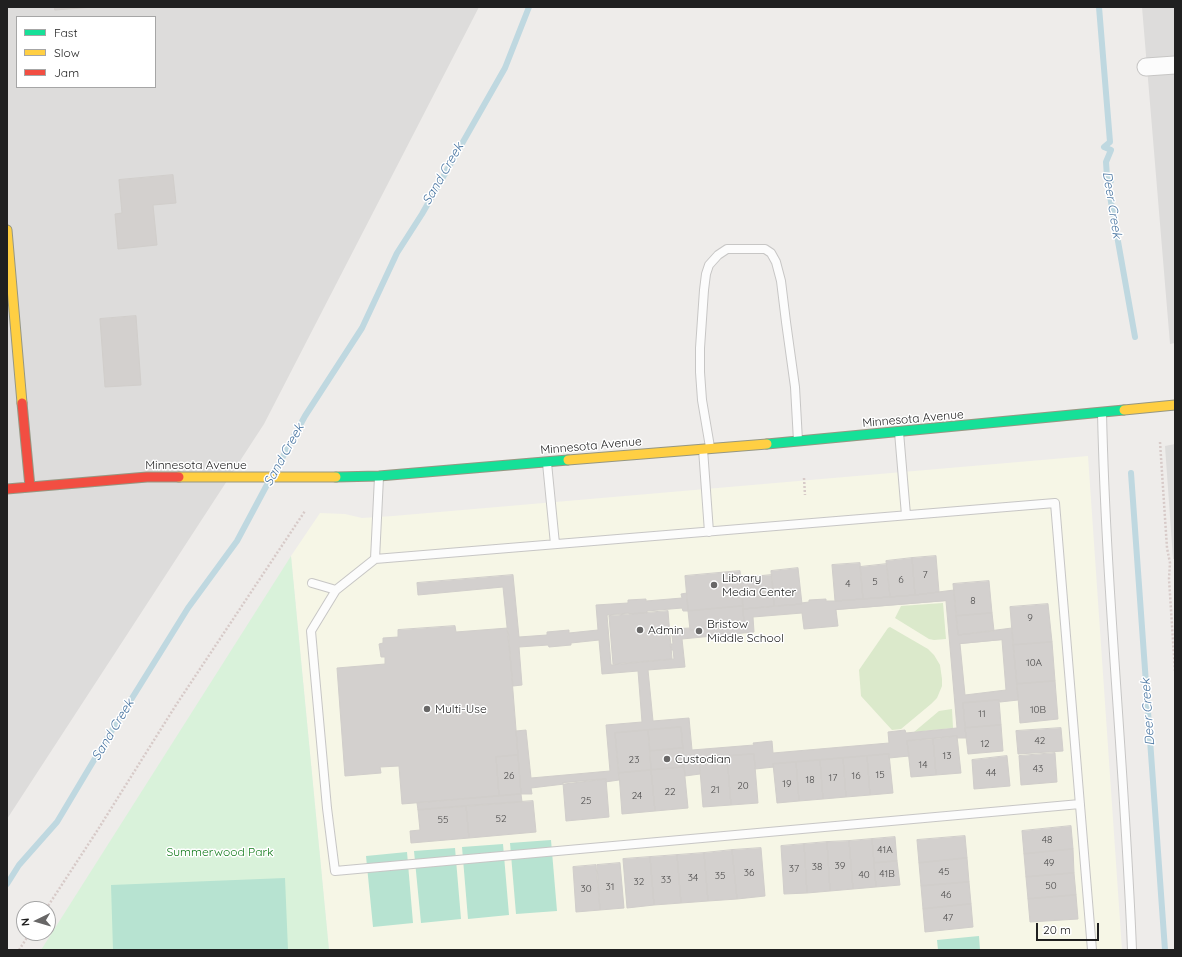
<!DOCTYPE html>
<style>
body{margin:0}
#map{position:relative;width:1182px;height:957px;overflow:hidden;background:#eeecea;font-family:Quicksand,sans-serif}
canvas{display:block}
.frame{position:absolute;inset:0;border:8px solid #202020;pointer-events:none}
.legend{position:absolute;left:16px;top:16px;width:140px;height:72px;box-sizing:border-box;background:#fff;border:1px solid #a6a6a6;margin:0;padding:5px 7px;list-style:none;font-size:12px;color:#202020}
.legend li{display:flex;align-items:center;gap:8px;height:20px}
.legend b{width:20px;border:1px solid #a6a6a6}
.north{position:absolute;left:16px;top:901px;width:40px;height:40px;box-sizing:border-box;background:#fff;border:1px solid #a6a6a6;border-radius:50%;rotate:265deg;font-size:11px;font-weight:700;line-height:16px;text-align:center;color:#202020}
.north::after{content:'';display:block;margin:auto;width:14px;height:18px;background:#686767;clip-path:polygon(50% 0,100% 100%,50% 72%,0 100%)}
.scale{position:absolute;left:1036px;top:923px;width:63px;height:18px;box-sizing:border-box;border:2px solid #202020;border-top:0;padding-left:5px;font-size:12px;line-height:14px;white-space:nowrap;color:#202020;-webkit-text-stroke:3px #fff;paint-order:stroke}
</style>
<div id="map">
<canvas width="1182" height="957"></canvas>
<div class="frame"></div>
<ul class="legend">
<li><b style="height:5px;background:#16e098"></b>Fast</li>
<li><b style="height:5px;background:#ffcf43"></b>Slow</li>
<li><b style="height:5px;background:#f24e42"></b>Jam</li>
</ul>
<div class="north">N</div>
<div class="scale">20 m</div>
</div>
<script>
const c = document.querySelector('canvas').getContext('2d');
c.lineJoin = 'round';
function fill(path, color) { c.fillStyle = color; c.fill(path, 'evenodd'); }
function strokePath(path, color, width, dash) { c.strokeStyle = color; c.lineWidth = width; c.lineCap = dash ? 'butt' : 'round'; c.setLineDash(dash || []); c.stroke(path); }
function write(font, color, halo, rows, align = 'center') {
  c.font = font + ' Quicksand,sans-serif'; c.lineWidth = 3; c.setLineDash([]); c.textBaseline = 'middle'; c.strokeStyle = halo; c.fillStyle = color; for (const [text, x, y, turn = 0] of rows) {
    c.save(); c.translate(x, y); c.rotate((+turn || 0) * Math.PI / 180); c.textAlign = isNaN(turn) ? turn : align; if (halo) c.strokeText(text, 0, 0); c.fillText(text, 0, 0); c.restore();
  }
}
fill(new Path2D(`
 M7,7H479L264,424L7,819ZM17,17H155V87H17Z
 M1142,7H1175V343L1170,344Z
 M1175,444V559H1173L1165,446Z`), '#dddcdb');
fill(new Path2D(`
 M1088,456L1122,950H329L291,556L320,513L345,514L362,518L393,516Z`), '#f6f6e6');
fill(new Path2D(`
 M943,603L946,639L934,640L929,639L895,618L901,606Z
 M890,627L928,649L934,655L940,665L942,679V686L937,698L931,704L901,729L892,730L861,696L859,670L888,628Z
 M952,709L953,728L914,732L939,711Z`), '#dbe9cb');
fill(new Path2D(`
 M291,556L329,950H41Z`), '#d9f2da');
fill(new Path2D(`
 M551,840L557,911L516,914L510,843Z
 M503,844L509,915L468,919L462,847Z
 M455,848L461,919L421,923L414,851Z
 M407,852L413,923L373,927L366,856Z
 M285,878L288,950H113L111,885Z
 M979,936L980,950H938L937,940Z`), '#b7e3d1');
strokePath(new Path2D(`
 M1099,7L1110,142L1104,147L1111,150L1106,162L1107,177L1111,181L1108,185L1135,337
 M274,473L305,416L362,328L397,253L422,214L505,68L529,7
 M1131,473L1165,950
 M7,884L19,865L57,822L106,740L188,608L237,541L269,481`), '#bfd8e0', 6);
const building = new Path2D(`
 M55,7H93L55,10Z
 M173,175L176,203L153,205L157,245L118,249L115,214L122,213L119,180Z
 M136,316L141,385L105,387L100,319Z
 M936,556L939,592L915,595L912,558Z
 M912,558L915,595L890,597L886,561Z
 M860,563L863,599L835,601L832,565Z
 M887,564L890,597L863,599L860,567Z
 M798,568L802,604L774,606L771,571Z
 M740,571L743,606L688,611L685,576Z
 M513,575L519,637L547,635V632L569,630V633L598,630L596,605L628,603V600L646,599V601L682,598L681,594L687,593L688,611H683L682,608L647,611V613L629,614V613L607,615L611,665L674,659L673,650H671L670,644H673L671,629L690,628V630L744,625L743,609L802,604L801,603L809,602V600L826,599V601H835L915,595L954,590L958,635L1012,628L1018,700L1000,702L999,700L963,703L966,738H957V736L907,741L909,756L889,758V754L820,760L773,764L774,767L755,769L754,754L699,758L700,774L685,776L681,727L615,733L619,780L605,782L606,779L531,788L532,794H521L516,731L526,730L531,778L610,771L606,725L642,722L638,671L602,674L599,640L571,643V645L549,647L548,645L519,647L522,685L513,686L503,587L418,595L417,583ZM946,601L957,728L906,733L905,730L888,732L889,743L773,753L772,741L753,743L754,745L692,750L689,718L653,721L648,670L685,667L682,639L754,632L753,617L802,613L804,629L838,626L836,610ZM1002,640L1006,690L965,695L960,644Z
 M772,575L774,606L743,609L740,578Z
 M989,581L992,613L956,616L953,584Z
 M1048,604L1052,642L1013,645L1010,607Z
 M743,606L744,625L690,630L688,611Z
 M668,611L672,659L613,664L609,616Z
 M992,613L994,631L958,635L956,616Z
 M455,626L456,632L508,628L518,755L496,757L499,796L402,804L399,766L380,767L381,773L345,776L337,668L385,664V657H381L379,644L383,643V638L398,637V630Z
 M1052,642L1055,681L1017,684L1013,645Z
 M1055,681L1058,719L1020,723L1017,684Z
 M999,700L1001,725L965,728L963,703Z
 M1001,725L1003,751L968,754L965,728Z
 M681,727L683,748L650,751L648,730Z
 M1061,728L1063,751L1018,754L1016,731Z
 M648,730L651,770L619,773L615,733Z
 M957,736L961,773L936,775L933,739Z
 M933,739L936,775L911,777L907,741Z
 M683,748L684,767L651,770L650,751Z
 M1055,753L1057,782L1021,785L1019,756Z
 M754,754L758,803L731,805L727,756Z
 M889,754L893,793L870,795L867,756Z
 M518,755L521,794L499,796L496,757Z
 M727,756L731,805L703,807L699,758Z
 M867,756L870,795L846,797L843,758Z
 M1007,756L1010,786L974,789L972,760Z
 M843,758L846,797L823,799L820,760Z
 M820,760L823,799L799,801L796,762Z
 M796,762L799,801L777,803L773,764Z
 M684,767L688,808L655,811L651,770Z
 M651,770L655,811L622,814L619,773Z
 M606,779L609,817L566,821L563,783Z
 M521,794L522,802L418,810L417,803Z
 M533,801L536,832L469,838L466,806Z
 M466,806L469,838L411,843L410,831L420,830L418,810Z
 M1071,826L1073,849L1024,854L1022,831Z
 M965,836L967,858L919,863L917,840Z
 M895,837L897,861L874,863L872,839Z
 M872,839L876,887L853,889L849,841Z
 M849,841L853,889L830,891L827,842Z
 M827,842L830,891L807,893L804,844Z
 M804,844L807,893L784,894L781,846Z
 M761,848L765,896L737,899L732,850Z
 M1073,849L1074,873L1026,877L1024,854Z
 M732,850L737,899L708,901L704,853Z
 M704,853L708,901L681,903L677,855Z
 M677,855L681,903L654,905L650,857Z
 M650,857L654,905L627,908L623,859Z
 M967,858L969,882L921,886L919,863Z
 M897,861L900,885L876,887L874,863Z
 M620,863L624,908L600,910L597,865Z
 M596,865L600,910L576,912L573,867Z
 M1074,873L1076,895L1028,899L1026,877Z
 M969,882L971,904L923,909L921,886Z
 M1076,895L1078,919L1030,922L1028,899Z
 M971,904L973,927L925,932L923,909Z`);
fill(building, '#d3d0ce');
strokePath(building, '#d1cecb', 1);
const lane = new Path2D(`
 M1102,413C1106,592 1125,771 1132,950
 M899,432L906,515
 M710,447L702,400L700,372V348L704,290L706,274L709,265L718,255L727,249H765L771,253L776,262L781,281L786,322L795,387L798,441
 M703,449L709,532
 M547,463L555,544
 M375,559L379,477
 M312,583L336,590
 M1080,804L335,871L327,808L311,631L336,590L375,559L1055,503C1067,652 1079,801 1092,950`);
const street = new Path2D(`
 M1146,67L1175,65`);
const fast = new Path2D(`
 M767,444L1124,410
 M336,477L379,476L568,460`);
const slow = new Path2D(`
 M7,230L22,403
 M1124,410L1175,405
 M568,460L767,444
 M179,477H336`);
const jam = new Path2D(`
 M22,403L30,487
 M7,489L147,477H179`);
strokePath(lane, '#c7c6c5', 10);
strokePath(street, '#c7c6c5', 19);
strokePath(fast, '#969782', 11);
strokePath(slow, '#969782', 11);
strokePath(jam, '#969782', 11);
strokePath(new Path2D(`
 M1160,442L1167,548L1170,563L1169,579L1175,671
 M804,478L805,495
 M46,909L97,831L176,705L305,511
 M19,950L30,933`), '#d7cac8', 2.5, [2, 2]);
strokePath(lane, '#fcfcfc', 8);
strokePath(street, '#fcfcfc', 17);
strokePath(fast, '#16e098', 9);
strokePath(slow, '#ffcf43', 9);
strokePath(jam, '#f24e42', 9);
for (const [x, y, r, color] of [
 [714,585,4,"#686767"],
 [640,630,4,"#686767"],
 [699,631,4,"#686767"],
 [427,709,4,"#686767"],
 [667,759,4,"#686767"]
]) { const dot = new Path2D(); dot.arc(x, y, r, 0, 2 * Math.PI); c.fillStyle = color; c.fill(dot); strokePath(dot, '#fff', 1.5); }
write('10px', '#4d4c4c', null, [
 ["7",925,575],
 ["6",901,580],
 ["5",875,582],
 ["4",848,584],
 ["8",973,601],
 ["9",1030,618],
 ["10A",1034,663],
 ["10B",1038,710],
 ["11",982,714],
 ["42",1040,741],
 ["12",985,744],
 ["13",947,756],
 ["23",634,760],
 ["14",923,765],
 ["43",1038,769],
 ["44",991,773],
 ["15",880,775],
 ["26",509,776],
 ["16",856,776],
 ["17",833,778],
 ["18",810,780],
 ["19",787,784],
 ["20",743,786],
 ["21",715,790],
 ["22",670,792],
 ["24",637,796],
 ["25",586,801],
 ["52",501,819],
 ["55",443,820],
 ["48",1047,840],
 ["41A",885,850],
 ["49",1049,863],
 ["39",840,866],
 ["38",817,867],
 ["37",794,869],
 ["45",944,872],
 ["36",749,873],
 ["41B",887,874],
 ["40",864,875],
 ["35",720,876],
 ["34",693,878],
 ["33",666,880],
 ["32",639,882],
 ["50",1051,886],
 ["31",610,887],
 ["30",586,889],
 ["46",946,895],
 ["47",948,918]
]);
write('12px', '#202020', '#fff', [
 ["Minnesota Avenue",913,419,-5],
 ["Minnesota Avenue",591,446,-5],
 ["Minnesota Avenue",196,465]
]);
write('12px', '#202020', '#fff', [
 ["Library",722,578],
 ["Media Center",722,592],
 ["Bristow",707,624],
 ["Middle School",707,638],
 ["Admin",648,630],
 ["Multi-Use",435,709],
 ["Custodian",675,759]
], 'left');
write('12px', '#127b1b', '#fff', [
 ["Summerwood Park",220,852]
]);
write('italic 13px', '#4e79a4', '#fff', [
 ["Sand Creek",443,174,-60],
 ["Deer Creek",1112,205,81],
 ["Sand Creek",284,455,-61],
 ["Deer Creek",1148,712,-94],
 ["Sand Creek",113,730,-59]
]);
</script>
